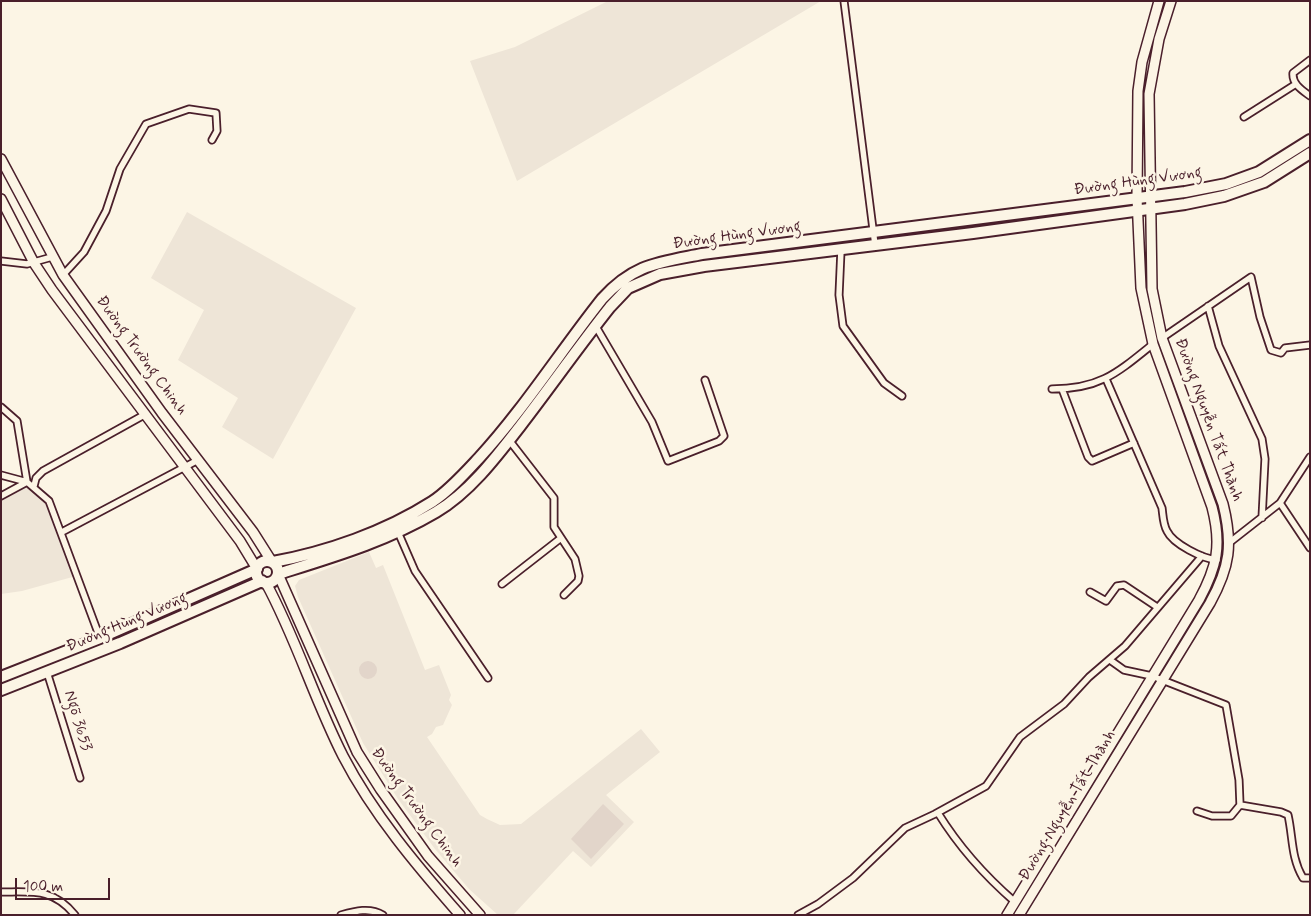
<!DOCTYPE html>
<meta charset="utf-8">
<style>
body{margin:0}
#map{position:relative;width:1311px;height:916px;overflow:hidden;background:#fcf5e5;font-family:Mynerve,sans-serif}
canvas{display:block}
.frame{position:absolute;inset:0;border:2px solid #4a1f2b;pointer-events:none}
.scale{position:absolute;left:15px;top:878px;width:95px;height:22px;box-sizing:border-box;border:2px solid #4a1f2b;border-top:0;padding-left:6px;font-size:15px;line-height:18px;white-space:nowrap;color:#4a1f2b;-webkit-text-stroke:4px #fcf5e5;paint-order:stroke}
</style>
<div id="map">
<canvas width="1311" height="916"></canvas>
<div class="frame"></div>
<div class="scale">100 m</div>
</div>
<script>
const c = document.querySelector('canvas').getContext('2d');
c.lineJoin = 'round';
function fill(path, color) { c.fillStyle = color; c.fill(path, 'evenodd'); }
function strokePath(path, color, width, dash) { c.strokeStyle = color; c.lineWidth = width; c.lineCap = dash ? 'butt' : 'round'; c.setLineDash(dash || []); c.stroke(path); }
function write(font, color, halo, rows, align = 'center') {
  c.font = font + ' Mynerve,sans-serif'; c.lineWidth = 5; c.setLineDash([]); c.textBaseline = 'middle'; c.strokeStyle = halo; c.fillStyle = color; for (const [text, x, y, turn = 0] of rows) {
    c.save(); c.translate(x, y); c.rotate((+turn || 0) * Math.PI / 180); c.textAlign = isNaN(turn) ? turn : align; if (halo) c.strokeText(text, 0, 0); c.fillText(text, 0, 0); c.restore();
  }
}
fill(new Path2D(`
 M608,1H821L517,181L470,61L515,47Z
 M187,212L356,308L273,459L222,427L238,398L178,360L204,310L151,278Z
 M28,485L48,502L76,576L22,591L1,594V499Z
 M369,552L376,568L383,565L425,670L439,665L451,695L449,700L452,705L443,725L436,727L432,734L427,737L480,815L487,819L500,825L521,824L641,729L660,752L606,795L634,822L591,867L573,851L513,915H498L469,889L435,849L398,799L363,743L298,597L295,586L299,580Z`), '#eee5d7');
fill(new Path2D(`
 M359 670a9 9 0 1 1 18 0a9 9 0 1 1-18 0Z
 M603,804L624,824L591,859L571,839Z`), '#e2d5ca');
const minor = new Path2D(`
 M844,1L875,245
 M1310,60L1293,73C1292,84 1302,90 1310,96
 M1244,117L1296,84
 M841,250L839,295L843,326L884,383L902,396
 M1,261L27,264L52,257
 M63,275L84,252L106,211L120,169L146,124L189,109L216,113L217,131L212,140
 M1208,306L1219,346L1262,439L1265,459L1262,518
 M595,325L652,422L668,461L719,441L724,436L705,380
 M1162,338L1251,277L1260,317L1271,350L1281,353L1285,348L1310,345
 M1106,379L1162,508C1163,515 1163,524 1167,531C1173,544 1203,559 1217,560
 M1052,389C1100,389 1117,373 1153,344
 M1062,389L1088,457L1092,461L1134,443
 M1,407L17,421L27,482L1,496
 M509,440L554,498V527L575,559L579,576L578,581L564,595
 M1,475L27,482L49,501L100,638
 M34,486L36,478L43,471L144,415
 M1280,503L1310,548
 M62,532L198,460
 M398,532L415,571L488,678
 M1229,543L1280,503L1310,457
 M502,584L561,538
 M1090,592L1106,601L1117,586L1124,585L1157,607
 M1110,660L1124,670L1152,676L1226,705L1239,780L1240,805L1231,816H1212L1197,811
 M47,672L80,778
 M1240,805L1281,812L1288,815C1293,837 1291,858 1303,878H1310
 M938,813C959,847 985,876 1015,902
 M1,892C33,892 53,888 75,915
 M341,915C355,911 370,907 383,915
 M798,915L818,904L853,878L905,828L935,814L986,786L1020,737L1064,704L1089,677L1125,646L1202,556`);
const secondary = new Path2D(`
 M1,159L63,275L162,413L253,532L272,562
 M1,199L34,263L52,290L240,541L257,569
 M278,574L357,752L381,790L428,856L480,915
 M266,583C296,638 314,699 343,756C373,814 417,866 460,915`);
const primary = new Path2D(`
 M1007,915L1199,600C1217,567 1222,545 1212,507L1153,344L1141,288L1137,198L1138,91L1142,62L1159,1
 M1019,915L1210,603C1230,567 1233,544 1223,504L1162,338L1152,289L1149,94L1159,39L1171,1`);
const trunk = new Path2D(`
 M256 572a11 11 0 1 1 22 0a11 11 0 1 1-22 0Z
 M273,562C327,552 385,532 432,502C449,491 465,473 479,458C524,409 560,352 602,299C634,264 657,263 702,254L1185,192L1226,184L1259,172L1310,140
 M278,574C332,557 387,541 436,512C470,492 497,456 521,425C551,386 579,346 610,307L628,288L660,274L704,266L973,233L1185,204L1224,196L1264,182L1310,153
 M1,677L100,638L257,569
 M1,690L120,643L262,581`);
strokePath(minor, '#4a1f2b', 9);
strokePath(secondary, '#4a1f2b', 12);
strokePath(primary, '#4a1f2b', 12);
strokePath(trunk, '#4a1f2b', 14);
strokePath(minor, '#fcf5e5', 5.5);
strokePath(secondary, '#fcf5e5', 9);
strokePath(primary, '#fcf5e5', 9);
strokePath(trunk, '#fcf5e5', 10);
write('16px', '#4a1f2b', '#fcf5e5', [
 ["Đường Hùng Vương",1138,182,-8],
 ["Đường Hùng Vương",737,236,-8],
 ["Đường Trường Chinh",141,356,54],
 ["Đường Nguyễn Tất Thành",1208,420,70],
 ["Đường Hùng Vương",127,623,-23],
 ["Ngõ 3653",77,721,73],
 ["Đường Nguyễn Tất Thành",1068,806,-59],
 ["Đường Trường Chinh",416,808,54]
]);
</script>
